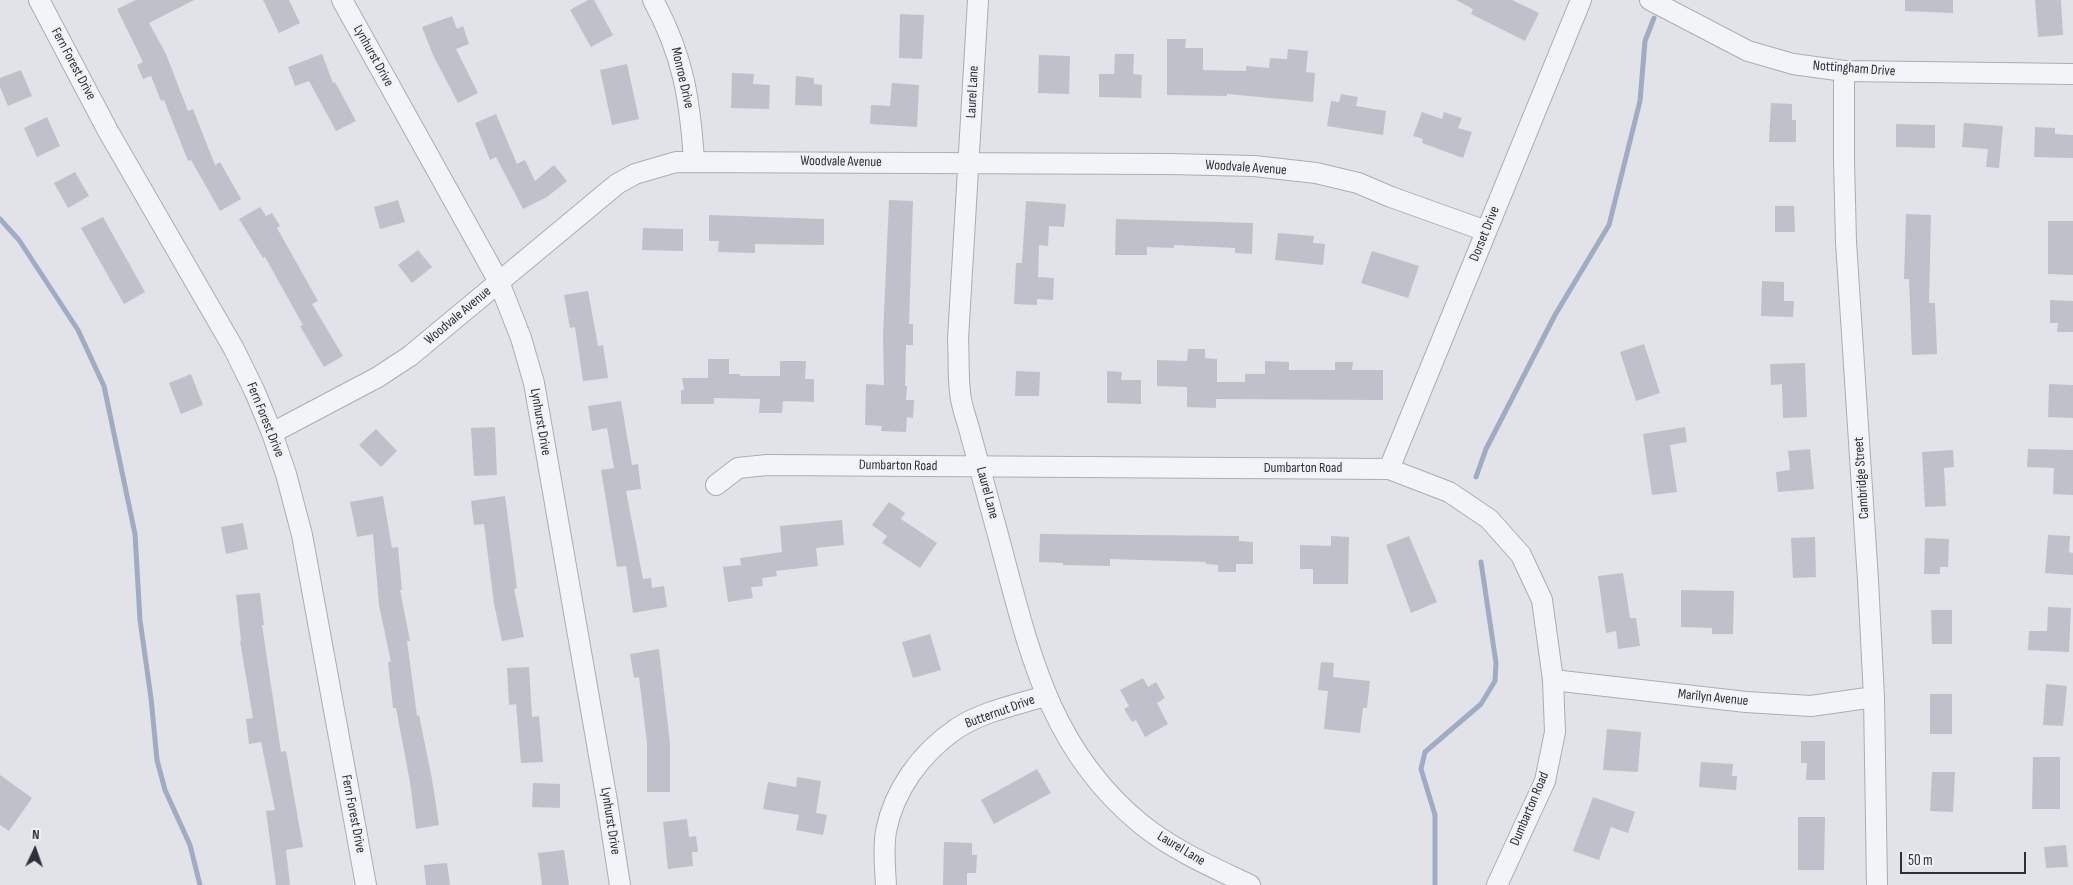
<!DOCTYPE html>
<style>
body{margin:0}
#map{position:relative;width:2073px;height:885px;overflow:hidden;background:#e1e3e8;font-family:"Sofia Sans Condensed",sans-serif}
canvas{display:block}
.north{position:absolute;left:10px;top:825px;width:50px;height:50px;-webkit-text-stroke:4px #f1f2f6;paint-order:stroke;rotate:3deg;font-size:14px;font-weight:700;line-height:20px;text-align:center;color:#2b2f3e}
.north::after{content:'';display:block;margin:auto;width:18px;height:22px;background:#2b2f3e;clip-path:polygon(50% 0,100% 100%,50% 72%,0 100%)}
.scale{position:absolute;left:1900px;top:852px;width:126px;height:22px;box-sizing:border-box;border:2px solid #2b2f3e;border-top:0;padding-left:6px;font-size:15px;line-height:18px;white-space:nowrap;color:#2b2f3e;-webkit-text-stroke:4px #f1f2f6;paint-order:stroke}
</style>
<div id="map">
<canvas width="2073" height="885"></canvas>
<div class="north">N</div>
<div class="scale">50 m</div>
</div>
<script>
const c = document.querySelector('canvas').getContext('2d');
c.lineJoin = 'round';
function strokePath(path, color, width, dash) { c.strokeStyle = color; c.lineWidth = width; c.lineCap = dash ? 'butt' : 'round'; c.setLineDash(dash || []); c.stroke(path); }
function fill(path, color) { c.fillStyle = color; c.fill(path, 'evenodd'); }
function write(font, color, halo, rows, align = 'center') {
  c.font = font + ' "Sofia Sans Condensed",sans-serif'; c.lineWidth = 4.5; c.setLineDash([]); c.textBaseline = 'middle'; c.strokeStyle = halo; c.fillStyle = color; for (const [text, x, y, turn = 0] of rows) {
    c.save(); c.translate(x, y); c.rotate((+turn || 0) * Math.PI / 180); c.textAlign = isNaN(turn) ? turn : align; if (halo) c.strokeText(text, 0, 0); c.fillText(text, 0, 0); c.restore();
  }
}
strokePath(new Path2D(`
 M0,219L19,240L78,330L104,386L135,534L140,620L151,698L157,760L165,790L190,845L200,885
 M1476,477L1486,449L1555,315L1609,225L1640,101L1645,41L1654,18
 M1435,885V815L1421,769L1425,752L1481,704L1495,681L1496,663L1481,562`), '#a0abc4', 5);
fill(new Path2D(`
 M136,0H194L149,23L166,54L188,111L193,109L215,165L220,162L241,199L220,211L191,160L188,161L164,100L161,101L151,76L143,79L137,65L143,62L117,9Z
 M263,0H289L300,23L279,33Z
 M588,0H594L613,35L591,47L570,10Z
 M1456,0H1512L1539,13L1525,41L1471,14L1473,9Z
 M1905,0H1953V13L1905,11Z
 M2035,0H2061L2063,35L2038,37Z
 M900,14L924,15L922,59L899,58Z
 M452,16L457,29L463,26L469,44L456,49L478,93L458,103L433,55L422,27Z
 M1167,39H1186L1185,48H1203V70L1246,71V66L1269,68L1270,58L1287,59L1288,49L1308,51L1306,72L1315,73L1313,102L1227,94V96L1167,95Z
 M322,54L333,83L335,82L356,121L336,131L309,81L295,86L288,67Z
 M1115,54H1134L1133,74L1142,75L1141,98L1099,97V74H1114Z
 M1039,55L1070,56L1069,94L1038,93Z
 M627,64L639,119L612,125L600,70Z
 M21,70L32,96L8,106L0,87V78Z
 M732,73L754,74L753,84L770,85L769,109L731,108Z
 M796,76L814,78V84L822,85V106L795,105Z
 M892,83L919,85L917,127L870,124L871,105L890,106Z
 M1341,94L1358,97L1356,106L1386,111L1383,135L1327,126L1331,101L1339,102Z
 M1771,103L1792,104V120H1796V142H1769Z
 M1422,112L1442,119L1444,112L1462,118L1458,128L1472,132L1463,158L1422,143L1423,139L1413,136Z
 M496,114L517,164L525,160L535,181L554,165L567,181L547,197L523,209L496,157L490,160L475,123Z
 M47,117L60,146L37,157L24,128Z
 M1964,123L2003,126L1999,168L1986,167L1988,149L1962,147Z
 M1896,124L1935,125V148L1896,147Z
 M2035,127L2055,128V134L2073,135V158L2034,157Z
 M75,172L89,196L68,208L54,183Z
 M398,200L405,222L380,229L374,207Z
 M889,200L913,201L909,324H913V345H906L905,386H907L906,400H914L913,418L907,417L906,432L881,431L882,426L865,425L866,384L884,385L883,335Z
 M1026,201L1066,204L1064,227L1049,226L1048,246L1039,245L1038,277L1054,278L1053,300L1037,299V305L1014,304L1016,263H1022Z
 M1775,206H1794L1795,232H1775Z
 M260,207L266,216L272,213L280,226L277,228L318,301L312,304L343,356L324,367L300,326L303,325L265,257L263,258L239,219Z
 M1906,214L1931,215L1929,303H1935L1937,354L1912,355L1909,279H1904Z
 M709,215L824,219V245L755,244V253L718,252L719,241H709Z
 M103,217L145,292L124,304L81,228Z
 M1116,219L1253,223L1252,254L1235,253V248L1174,245V248L1147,247V255H1115Z
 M2048,221H2073V275L2048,274Z
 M643,228L683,229V251L642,250Z
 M1278,233L1314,236L1313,243L1325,244L1323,265L1275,260Z
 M418,250L432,267L412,283L398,265Z
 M1372,251L1419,266L1408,298L1361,283Z
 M1762,281L1784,282V301H1794L1793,317L1761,316Z
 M588,291L598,346L603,345L608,378L583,381L575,327L570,328L564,295Z
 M2050,300L2073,301V332H2057L2058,323H2050Z
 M1644,344L1660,393L1636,401L1620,352Z
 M1188,349H1205V358L1217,359V382H1245V374H1265V361L1289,362V370H1335V362H1353L1352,370H1383V400L1216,399V408L1187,407V387L1157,386V360L1187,361Z
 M708,359H729V374H740V376H780V361H806L805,379H814V402L783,401L782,413H759L760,399L714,398V404H681V390H684L682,378H708Z
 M1805,363L1807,417L1783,418L1782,384L1771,385L1770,364Z
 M1016,371L1040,372L1039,396H1015Z
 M1107,371L1122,372L1121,380H1141V404L1107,403Z
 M191,374L203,405L181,414L169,383Z
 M2049,384L2073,385V418L2048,417Z
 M621,401L632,465L638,464L641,489L626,491L643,579L651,578L652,588L664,586L667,607L633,613L626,566L617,567L601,470L614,468L607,428L592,431L588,406Z
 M495,427L497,475L474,476L471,428Z
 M1685,427L1687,442L1670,445L1677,492L1652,495L1643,434Z
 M376,429L397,451L381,467L359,445Z
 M1810,449L1814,489L1778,492L1776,472L1790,470L1788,451Z
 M2028,449L2073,450V495L2053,494L2054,468L2027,467Z
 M1953,450L1954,467L1944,468L1946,506L1925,507L1922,452Z
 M383,496L392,548L398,547L402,590H400L410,641H407L417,716L419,715L432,779L439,825L416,829L410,782L396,708H393L388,662H391L379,605L373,534L357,537L350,502Z
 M505,496L517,588L514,589L524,637L502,641L494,604L484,524L474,525L471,501Z
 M889,502L905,513L901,519L937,543L920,568L882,543L887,536L872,525Z
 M842,520L844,545L816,548L818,566L776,571L777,576L762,578L763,586L751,587L753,598L728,602L723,567L741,565L740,558L782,552L780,526Z
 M243,523L248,549L226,554L221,527Z
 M1040,534L1239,536V541L1253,542V564H1236V572H1218V565L1206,564V562L1110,559V566L1063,565V563L1039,562Z
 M2048,535L2070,536L2069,552L2073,553V575L2045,573Z
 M1331,536L1349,537L1348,584H1313V569H1300V545L1331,546Z
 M1409,536L1437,602L1411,613L1386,545Z
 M1815,537L1816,577L1793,578L1791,538Z
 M1925,538L1949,539L1948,567H1940V574H1924Z
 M1623,573L1630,618H1636L1640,646L1618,649L1616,631L1606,633L1598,576Z
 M1681,590L1734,591L1733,634H1712V628L1681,627Z
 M260,593L264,625H262L281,752L286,751L303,847L286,850L290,885H276L266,811L275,810L261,742L249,744L246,719L253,718L240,641H241L236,595Z
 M2048,607L2071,608L2069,652L2028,650L2029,631H2047Z
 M1931,610H1952V644H1932Z
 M930,634L941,670L913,678L902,642Z
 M659,649L670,743V792H647V743L639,677L634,678L630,654Z
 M1321,662L1334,663L1333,677L1370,681L1367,708H1363L1360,733L1324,729L1328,691L1318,690Z
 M529,667L532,717L539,716L543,762L521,763L516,704L509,705L507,668Z
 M1143,678L1148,687L1156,682L1165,698L1157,703L1168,724L1145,737L1136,720L1132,722L1124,709L1129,706L1120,690Z
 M2046,684L2067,686L2063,726L2043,725Z
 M1930,694H1952V734H1930Z
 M1607,729L1641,732L1638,772L1603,770Z
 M1801,741H1825V780H1806L1807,763H1801Z
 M2033,757H2060V809H2032Z
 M1701,762L1733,764L1732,776H1737L1736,790L1699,787Z
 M1037,769L1051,793L994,824L981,800Z
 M1932,772H1955L1953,812L1930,811Z
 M0,775L32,798L9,831L0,825Z
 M797,777L821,781L816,813L827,815L823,835L796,830L799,815L763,809L768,782L796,787Z
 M533,783L560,784V808L532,807Z
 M1593,797L1635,812L1628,833L1611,827L1599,860L1573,851Z
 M1798,817H1825L1824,870H1798Z
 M687,819L689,837L696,836L698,852H692L693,866L668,869L663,822Z
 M944,842L972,843V855H977L976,873H967V885H943Z
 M2066,845L2068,867L2046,868L2044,847Z
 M564,850L569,885H542L538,853Z
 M447,863L450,885H426L424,865Z`), '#bfc1ca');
const minor = new Path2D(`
 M39,0L108,131L234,349L255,392L272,433L286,474L302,535L366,885
 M342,0L499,282L521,338L534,383L607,801L620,885
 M653,0C683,55 690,99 694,161
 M978,0L958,339C959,357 958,375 960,392C961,407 968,422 971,436C980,469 989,502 998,535C1028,646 1047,747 1141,824C1173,850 1212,867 1250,885
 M1650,0L1748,51L1793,64L1844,71L2073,74
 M1844,71V160L1846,242L1868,580L1874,697L1877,885
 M272,433L378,377L410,356L617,184L635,174L676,162L1169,164L1254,166L1316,173L1358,183L1391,197L1486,231
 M1389,469L1581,0
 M716,485L738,468L767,465L1389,469L1449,492L1489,519L1521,555L1542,600L1553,680L1555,732L1545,781L1497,885
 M1553,680L1746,702L1811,706L1874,697
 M886,885C885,868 883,849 886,831C894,790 921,753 956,729C981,712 1016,705 1045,696`);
strokePath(minor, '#aaadb5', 22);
strokePath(minor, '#f3f4f7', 20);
write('14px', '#2b2f3e', '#f1f2f6', [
 ["Lynhurst Drive",373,56,61],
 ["Fern Forest Drive",73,64,62],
 ["Nottingham Drive",1854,69,4],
 ["Monroe Drive",682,78,77],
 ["Laurel Lane",973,92,-87],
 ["Woodvale Avenue",841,162,1],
 ["Woodvale Avenue",1246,168,4],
 ["Dorset Drive",1485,234,-68],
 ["Woodvale Avenue",458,316,-40],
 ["Fern Forest Drive",265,420,68],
 ["Lynhurst Drive",540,422,80],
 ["Dumbarton Road",898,466,1],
 ["Dumbarton Road",1303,468],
 ["Cambridge Street",1862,478,-94],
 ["Laurel Lane",987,493,75],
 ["Marilyn Avenue",1713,698,6],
 ["Butternut Drive",1000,712,-20],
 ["Dumbarton Road",1530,809,-67],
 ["Fern Forest Drive",353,814,79],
 ["Lynhurst Drive",610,821,81],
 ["Laurel Lane",1181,849,31]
]);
</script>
